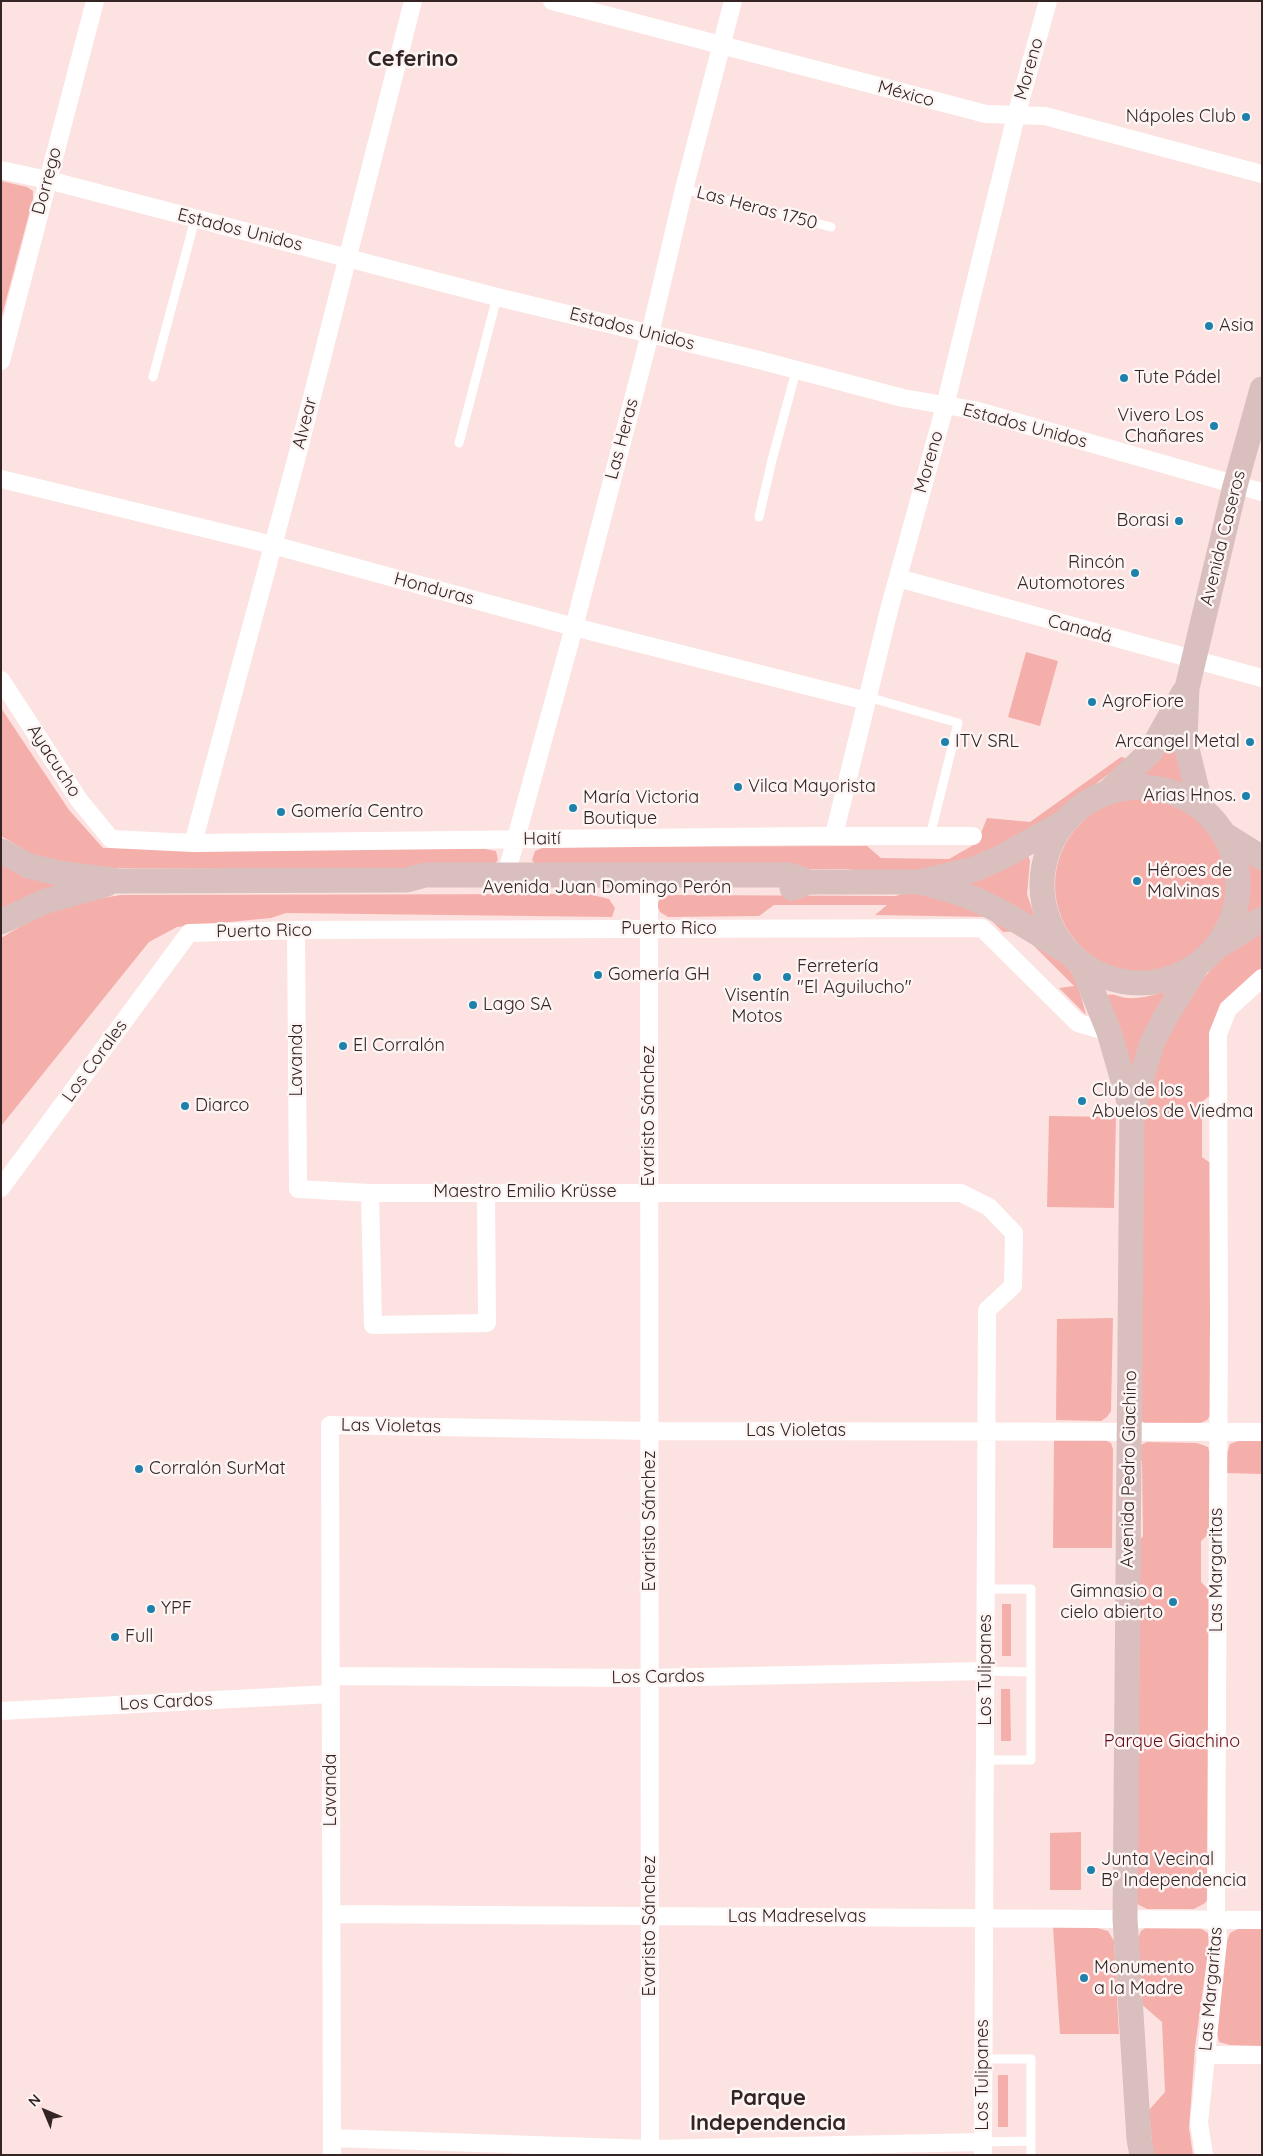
<!DOCTYPE html>
<meta charset="utf-8">
<style>
body{margin:0}
#map{position:relative;width:1263px;height:2156px;overflow:hidden;background:#fce2e0;font-family:Quicksand,sans-serif}
canvas{display:block}
.frame{position:absolute;inset:0;border:2px solid #342524;pointer-events:none}
.north{position:absolute;left:20px;top:2086px;width:50px;height:50px;-webkit-text-stroke:4px #fdf4f4;paint-order:stroke;rotate:315deg;font-size:14px;font-weight:700;line-height:20px;text-align:center;color:#342524}
.north::after{content:'';display:block;margin:auto;width:18px;height:22px;background:#342524;clip-path:polygon(50% 0,100% 100%,50% 72%,0 100%)}
</style>
<div id="map">
<canvas width="1263" height="2156"></canvas>
<div class="frame"></div>
<div class="north">N</div>
</div>
<script>
const c = document.querySelector('canvas').getContext('2d');
c.lineJoin = 'round';
function fill(path, color) { c.fillStyle = color; c.fill(path, 'evenodd'); }
function strokePath(path, color, width, dash) { c.strokeStyle = color; c.lineWidth = width; c.lineCap = dash ? 'butt' : 'round'; c.setLineDash(dash || []); c.stroke(path); }
function write(font, color, halo, rows, align = 'center') {
  c.font = font + ' Quicksand,sans-serif'; c.lineWidth = 5; c.setLineDash([]); c.textBaseline = 'middle'; c.strokeStyle = halo; c.fillStyle = color; for (const [text, x, y, turn = 0] of rows) {
    c.save(); c.translate(x, y); c.rotate((+turn || 0) * Math.PI / 180); c.textAlign = isNaN(turn) ? turn : align; if (halo) c.strokeText(text, 0, 0); c.fillText(text, 0, 0); c.restore();
  }
}
fill(new Path2D(`
 M1,181L27,187L33,191V199L1,319Z
 M1026,652L1058,661L1040,726L1008,717Z
 M1,708L69,810L103,848L485,849L496,851L498,860L492,867L479,870L94,868L33,855L1,836Z
 M1174,726L1186,785C1176,787 1164,777 1154,776C1150,776 1145,777 1141,777Z
 M1121,757L1129,759L1057,813L972,861L891,875L846,869L547,870L537,867L532,860L535,851L545,847L867,846L881,858L949,859L977,843L987,818L1030,822Z
 M1055 885a87 87 0 1 1 174 0a87 87 0 1 1-174 0Z
 M1028,855L1030,861L1027,894L1034,915L1031,920L952,880Z
 M1243,860L1262,866V910L1245,916L1248,884Z
 M1,862L61,884L1,909Z
 M910,890C956,897 1043,929 1069,968C1078,983 1082,999 1086,1015L1059,988L1074,986L1019,931L1003,932L988,917L875,915L887,905H774L759,916L668,917L660,912L657,905L660,899L669,895L896,896Z
 M588,894L609,899L615,908L612,917L286,913L271,918L177,927L149,942L1,1126V938L36,917L88,900L121,895Z
 M1262,930V969L1228,1000L1213,1093L1202,1102V1157L1213,1165V1411L1207,1420L1197,1425H1149L1139,1420L1144,1109L1161,1050L1193,990L1215,965L1233,948Z
 M1166,992L1134,1069H1130L1125,1043L1107,995C1114,993 1119,997 1127,998C1140,999 1153,995 1166,992Z
 M1049,1116L1116,1117L1114,1208L1047,1207Z
 M1113,1318L1111,1411L1107,1417L1101,1421L1056,1420L1057,1319Z
 M1054,1440H1105L1111,1443L1113,1449L1112,1548H1053Z
 M1241,1440H1262V1474L1226,1473V1457L1230,1444Z
 M1147,1442L1197,1443L1208,1447L1211,1458V1532L1201,1541V1582L1211,1592V1894L1205,1903L1194,1909H1147L1137,1904L1135,1546L1143,1536L1142,1461L1135,1454L1139,1446Z
 M1002,1604H1011V1656H1002Z
 M1001,1689H1010L1011,1741H1001Z
 M1081,1832V1890H1050V1833Z
 M1148,1926H1197L1208,1933L1209,1945L1195,2047L1189,2128L1193,2155H1153L1149,2110L1165,2092L1162,2022L1140,2003L1137,1941L1141,1931Z
 M1053,1927L1097,1928L1108,1931L1114,1941L1119,2034H1060Z
 M1240,1928L1262,1929V2046L1230,2045L1219,2042L1217,2032L1226,1944L1230,1933Z
 M998,2075H1008V2127H998Z`), '#f5afab');
strokePath(new Path2D(`
 M684,189L831,227
 M153,377L195,219
 M459,443L497,297
 M759,517L772,460L796,371
 M868,697L958,723L930,836
 M986,1671L1031,1672
 M985,1760H1031V1589H986
 M983,2059H1031V2155
 M983,2142L1031,2141`), '#fff', 9);
strokePath(new Path2D(`
 M552,1L986,114L1045,116L1262,174
 M1,170L48,180L497,297L759,360L903,398L974,410L1262,492
 M1,361L95,1
 M1,479L273,545L574,627L867,701
 M898,578L1262,678
 M1,680L79,800L111,839L193,843L810,836H973
 M834,835L889,610L945,406L1016,116L1048,1
 M193,843L296,460L413,1
 M506,875L574,627L650,334L684,189L733,1
 M649,888L650,2155
 M296,930L298,1189L370,1193H961L989,1207L1014,1233L1013,1286L987,1310L983,2155
 M1,1188L189,933L296,930L982,928L1078,1023L1109,1032
 M370,1193L373,1325L487,1323L486,1193
 M331,1676L650,1678L986,1671
 M1,1711L331,1694
 M331,1914L1262,1920
 M1205,2055H1262
 M332,2138L650,2149L983,2142
 M332,2155L330,1425L649,1431L1262,1432
 M1204,2155L1199,2123L1218,1941L1216,1908L1219,1320L1218,1034L1228,1009L1262,978`), '#fff', 18);
strokePath(new Path2D(`
 M1042 885a98 98 0 1 1 196 0a98 98 0 1 1-196 0Z
 M1110,790L1150,752L1184,692
 M1201,806L1185,741L1187,688L1235,486L1262,389
 M1227,836L1262,858
 M1,851L29,866L58,873L118,881L407,880L425,875H790L808,882
 M920,882C935,886 951,890 965,895C1000,909 1032,930 1064,950
 M792,888L808,882H920L975,869L1004,856L1061,824
 M1,922L43,902L107,884
 M1220,945L1262,919
 M1082,965L1109,1032L1132,1112L1125,1919L1139,2139L1142,2155
 M1132,1112L1152,1043L1165,1018L1196,967`), '#d9c0bf', 25);
for (const [x, y, r, color] of [
 [1246,117,5,"#1e81ac"],
 [1209,326,5,"#1e81ac"],
 [1124,378,5,"#1e81ac"],
 [1214,426,5,"#1e81ac"],
 [1179,521,5,"#1e81ac"],
 [1135,573,5,"#1e81ac"],
 [1092,702,5,"#1e81ac"],
 [945,742,5,"#1e81ac"],
 [1250,742,5,"#1e81ac"],
 [738,787,5,"#1e81ac"],
 [1246,796,5,"#1e81ac"],
 [573,808,5,"#1e81ac"],
 [281,812,5,"#1e81ac"],
 [1137,881,5,"#1e81ac"],
 [598,975,5,"#1e81ac"],
 [757,977,5,"#1e81ac"],
 [787,977,5,"#1e81ac"],
 [473,1005,5,"#1e81ac"],
 [343,1046,5,"#1e81ac"],
 [1082,1101,5,"#1e81ac"],
 [185,1106,5,"#1e81ac"],
 [139,1469,5,"#1e81ac"],
 [1173,1602,5,"#1e81ac"],
 [151,1609,5,"#1e81ac"],
 [115,1637,5,"#1e81ac"],
 [1091,1870,5,"#1e81ac"],
 [1084,1978,5,"#1e81ac"]
]) { const dot = new Path2D(); dot.arc(x, y, r, 0, 2 * Math.PI); c.fillStyle = color; c.fill(dot); strokePath(dot, '#fdf4f4', 2); }
write('18px', '#342524', '#fdf4f4', [
 ["Moreno",1029,69,-74],
 ["México",906,94,15],
 ["Dorrego",47,181,-75],
 ["Las Heras 1750",757,208,15],
 ["Estados Unidos",240,230,14],
 ["Estados Unidos",632,329,14],
 ["Alvear",305,423,-76],
 ["Estados Unidos",1025,426,15],
 ["Las Heras",622,439,-75],
 ["Moreno",929,462,-74],
 ["Avenida Caseros",1223,538,-76],
 ["Honduras",434,589,15],
 ["Canadá",1080,629,15],
 ["Ayacucho",54,761,57],
 ["Haití",542,839,-1],
 ["Avenida Juan Domingo Perón",607,888],
 ["Puerto Rico",669,929],
 ["Puerto Rico",264,931,-1],
 ["Lavanda",297,1060,-90],
 ["Los Corales",95,1061,-54],
 ["Evaristo Sánchez",649,1116,-90],
 ["Maestro Emilio Krüsse",525,1192],
 ["Las Violetas",391,1426,1],
 ["Las Violetas",796,1431],
 ["Avenida Pedro Giachino",1129,1469,-89],
 ["Evaristo Sánchez",650,1521,-90],
 ["Las Margaritas",1217,1570,-90],
 ["Los Tulipanes",986,1670,-90],
 ["Los Cardos",658,1677,-1],
 ["Los Cardos",166,1702,-3],
 ["Lavanda",331,1790,-90],
 ["Las Madreselvas",797,1917],
 ["Evaristo Sánchez",650,1926,-90],
 ["Las Margaritas",1211,1989,-85],
 ["Los Tulipanes",983,2075,-90]
]);
write('18px', '#342524', '#fdf4f4', [
 ["Nápoles Club",1236,117,"right"],
 ["Asia",1219,326],
 ["Tute Pádel",1134,378],
 ["Vivero Los",1204,416,"right"],
 ["Chañares",1204,437,"right"],
 ["Borasi",1169,521,"right"],
 ["Rincón",1125,563,"right"],
 ["Automotores",1125,584,"right"],
 ["AgroFiore",1102,702],
 ["ITV SRL",955,742],
 ["Arcangel Metal",1240,742,"right"],
 ["Vilca Mayorista",748,787],
 ["Arias Hnos.",1236,796,"right"],
 ["María Victoria",583,798],
 ["Boutique",583,819],
 ["Gomería Centro",291,812],
 ["Héroes de",1147,871],
 ["Malvinas",1147,892],
 ["Ferretería",797,967],
 ["\"El Aguilucho\"",797,988],
 ["Gomería GH",608,975],
 ["Visentín",757,996,"center"],
 ["Motos",757,1017,"center"],
 ["Lago SA",483,1005],
 ["El Corralón",353,1046],
 ["Club de los",1092,1091],
 ["Abuelos de Viedma",1092,1112],
 ["Diarco",195,1106],
 ["Corralón SurMat",149,1469],
 ["Gimnasio a",1163,1592,"right"],
 ["cielo abierto",1163,1613,"right"],
 ["YPF",161,1609],
 ["Full",125,1637],
 ["Junta Vecinal",1101,1860],
 ["B° Independencia",1101,1881],
 ["Monumento",1094,1968],
 ["a la Madre",1094,1989]
], 'left');
write('18px', '#640a14', '#fdf4f4', [
 ["Parque Giachino",1172,1742]
]);
write('bold 22px', '#342524', '#fdf4f4', [
 ["Ceferino",413,59],
 ["Parque",768,2098],
 ["Independencia",768,2123]
]);
</script>
